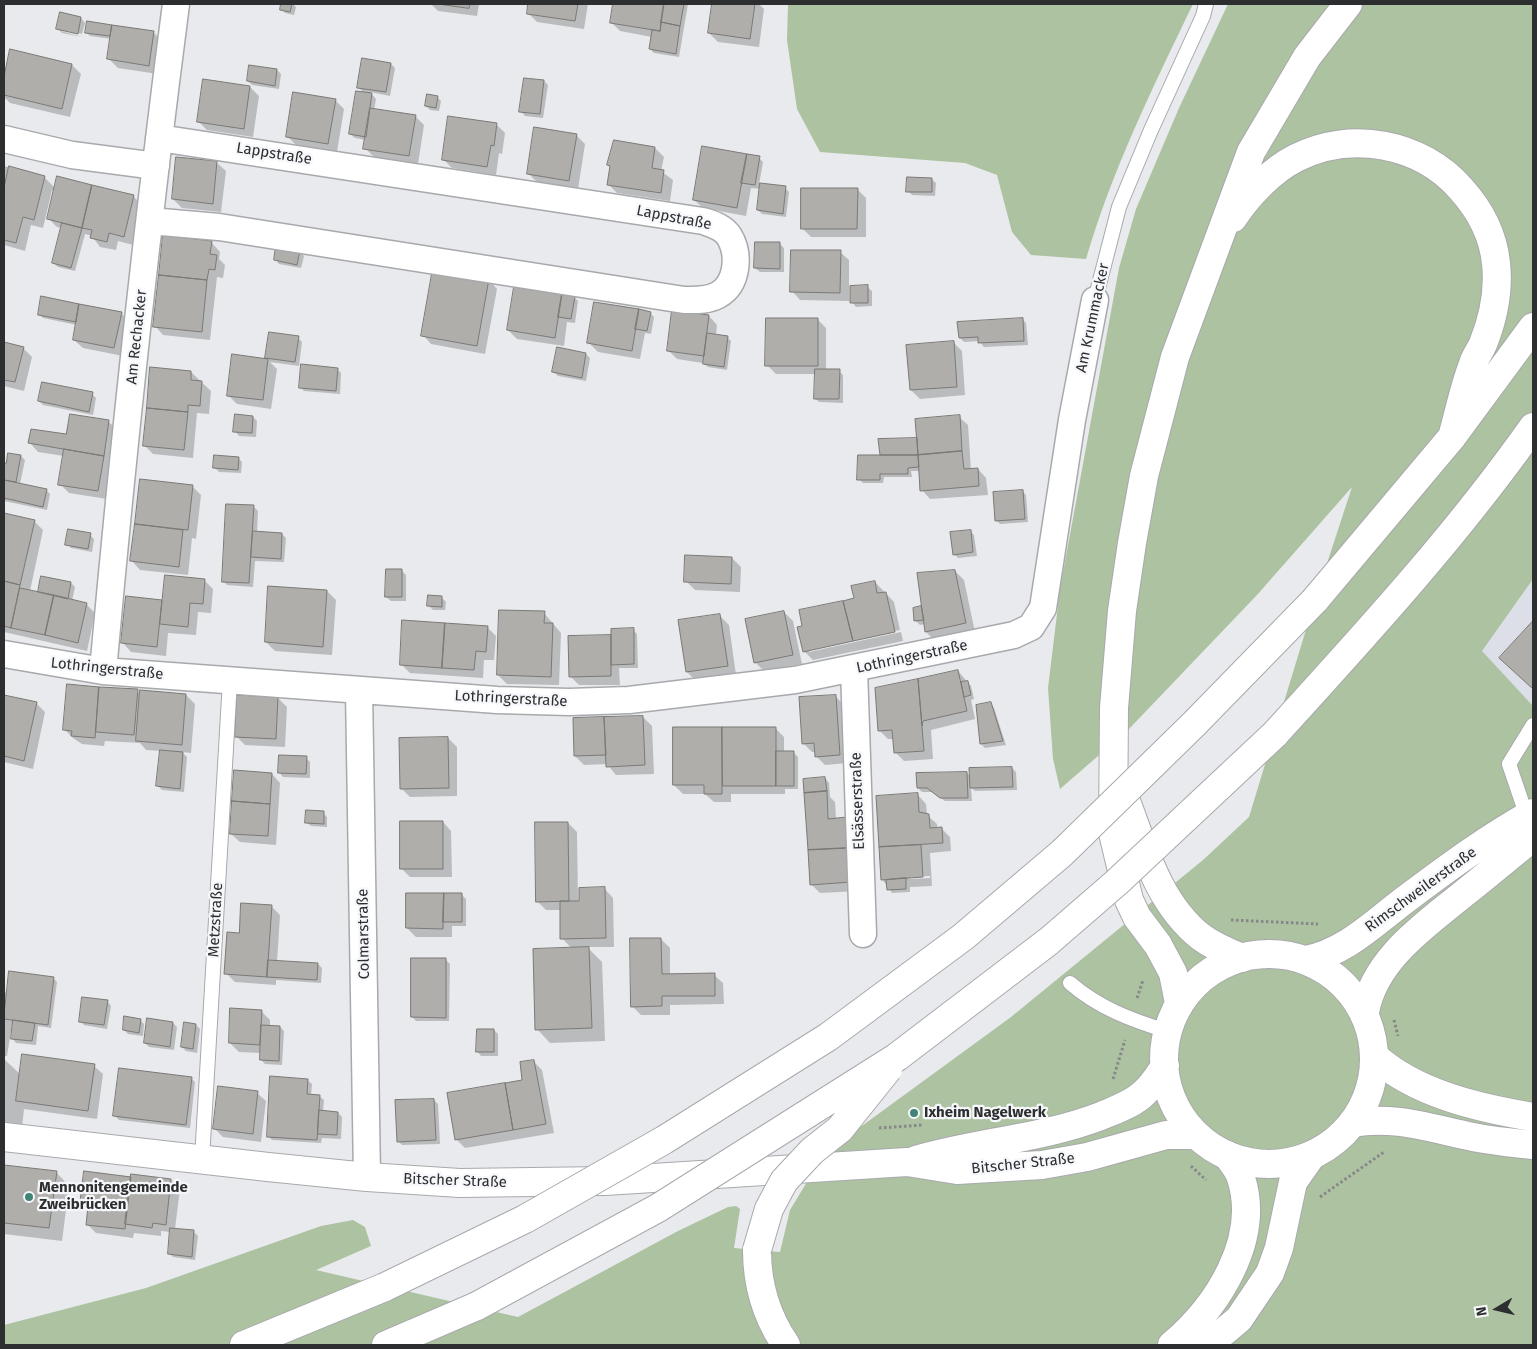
<!DOCTYPE html>
<meta charset="utf-8">
<style>
body{margin:0}
#map{position:relative;width:1537px;height:1349px;overflow:hidden;background:#e9eaed;font-family:"Fira Sans",sans-serif}
canvas{display:block}
.frame{position:absolute;inset:0;border:5px solid #2d2e2f;pointer-events:none}
.north{position:absolute;left:1472px;top:1284px;width:50px;height:50px;-webkit-text-stroke:4px #f6f7fb;paint-order:stroke;rotate:261deg;font-size:14px;font-weight:700;line-height:20px;text-align:center;color:#2d2e2f}
.north::after{content:'';display:block;margin:auto;width:18px;height:22px;background:#2d2e2f;clip-path:polygon(50% 0,100% 100%,50% 72%,0 100%)}
</style>
<div id="map">
<canvas width="1537" height="1349"></canvas>
<div class="frame"></div>
<div class="north">N</div>
</div>
<script>
const c = document.querySelector('canvas').getContext('2d');
c.lineJoin = 'round';
function fill(path, color) { c.fillStyle = color; c.fill(path, 'evenodd'); }
function strokePath(path, color, width, dash) { c.strokeStyle = color; c.lineWidth = width; c.lineCap = dash ? 'butt' : 'round'; c.setLineDash(dash || []); c.stroke(path); }
function write(font, color, halo, rows, align = 'center') {
  c.font = font + ' "Fira Sans",sans-serif'; c.lineWidth = 4.5; c.setLineDash([]); c.textBaseline = 'middle'; c.strokeStyle = halo; c.fillStyle = color; for (const [text, x, y, turn = 0] of rows) {
    c.save(); c.translate(x, y); c.rotate((+turn || 0) * Math.PI / 180); c.textAlign = isNaN(turn) ? turn : align; if (halo) c.strokeText(text, 0, 0); c.fillText(text, 0, 0); c.restore();
  }
}
fill(new Path2D(`
 M1533,579V706L1481,651Z`), '#dcdee8');
fill(new Path2D(`
 M788,4H1193C1153,87 1112,170 1086,259L1031,255L1012,232L997,175L965,163L820,152L797,109L787,40Z
 M1228,4H1533V579L1482,651L1533,706V1345H4V1325L146,1288L321,1226L353,1220L365,1227L371,1246L316,1270L518,1317L678,1231L728,1207L736,1206L740,1209L734,1248L780,1252L790,1210L816,1167L844,1139L1011,1017L1203,860L1249,817L1315,600L1352,487L1257,595L1128,730L1060,789L1053,759L1048,688L1060,589L1119,268L1136,209L1179,108Z`), '#adc2a1');
fill(new Path2D(`
 M282,4H293L296,7L294,15L285,13L281,9Z
 M431,4H479L477,16L438,11Z
 M530,4H588L584,29L537,22L528,13Z
 M614,4H688L679,57L654,53L650,49L652,37L620,31L611,22Z
 M714,4H759L764,9L759,47L718,42L709,33Z
 M81,18L85,23L82,34L61,29V31L82,37L62,33L58,29Z
 M88,23L153,32L162,41L158,74L118,68L109,59L112,39L90,36L86,32Z
 M11,51L72,65L81,74L70,117L10,103L4,97V83Z
 M391,64L395,68L390,96L370,92L376,99L374,110L415,116L424,125L418,164L374,157L365,148L366,140L355,138L350,134L364,93L358,87Z
 M277,70L281,74L279,89L252,85L248,81Z
 M544,81L548,85L543,118L525,116L521,111Z
 M250,87L259,96L253,137L207,130L198,121Z
 M437,97L441,101L439,111L430,110L426,106Z
 M335,100L344,109L337,152L296,145L287,136Z
 M496,124L505,133L502,154L499,153L496,175L452,168L443,159Z
 M576,135L585,144L578,189L537,182L528,173Z
 M655,148L664,157L661,171L673,180L670,201L617,193L608,184L611,168L608,165Z
 M759,158L763,162L759,185L785,188L789,192L786,217L762,214L758,210L761,189L751,188L746,216L703,208L694,200Z
 M217,163L226,171L221,212L182,208L173,199Z
 M4,166L44,177L55,188L133,196L142,205L133,245L118,241L116,250L100,247L92,236L85,234L75,271L58,267L53,263L62,228L57,227L48,218L54,191L52,190L43,228L31,225L25,251L4,245Z
 M931,179L936,183L935,196L912,195L908,191Z
 M857,189L866,198V237H811L803,229Z
 M212,243L220,252L219,259L225,265L223,278L217,277L210,340L163,335L155,326Z
 M780,244L784,248V272H760L755,268Z
 M300,252L304,256L301,268L279,264L275,259Z
 M840,252L849,260V301L800,300L792,291Z
 M489,280L497,289L485,354L431,344L423,335Z
 M867,287L872,291V306L856,307L852,302Z
 M574,297L578,301L575,323L567,322L564,346L517,339L508,330Z
 M121,313L130,322L123,356L83,348L74,340L77,325L43,318L39,314Z
 M650,313L654,317L651,334L645,333L640,359L598,352L589,343Z
 M709,316L717,325L716,335L727,337L731,341L727,370L708,367L703,363L677,359L668,350Z
 M1022,319L1026,323L1028,345L984,347L979,341L964,342L960,338Z
 M818,320L826,328V370L839,371L843,375V403L819,402L815,398L816,374H776L767,365Z
 M298,338L302,342L299,366L270,362L277,369L271,409L237,404L228,395L234,355L269,360L266,358Z
 M953,342L962,351L965,395L920,399L911,390Z
 M4,344L23,348L32,357L24,391L4,386Z
 M586,354L590,358L586,381L558,376L554,372Z
 M337,369L341,373L340,394L304,391L300,387Z
 M191,372L211,391L209,414L197,413L193,458L153,454L144,445Z
 M92,394L96,398L93,415L43,405L39,401Z
 M253,417L257,421L256,437L239,436L235,431Z
 M959,417L968,425L971,470L978,469L986,478L988,495L930,499L922,490L920,471H911L912,477H884L883,483H863L859,479L918,439Z
 M108,421L117,430L107,499L69,493L60,484L64,456L38,452L30,443L67,436Z
 M21,456L25,460L20,484L46,490L50,494L47,510L4,501V464L7,465Z
 M238,458L242,462L241,473L219,472L215,468Z
 M141,480L192,486L201,495L196,539L192,538L188,575L140,570L132,561Z
 M1022,491L1026,495L1028,522L1000,524L996,520Z
 M254,507L258,511L257,533L282,534L286,538L284,562L255,561L253,587L227,585L223,581Z
 M4,514L34,521L43,530L30,591L42,594L71,583L75,587L72,601L86,604L95,613L87,651L4,632Z
 M970,531L974,535L977,556L958,558L954,554Z
 M90,535L94,539L92,552L71,548L67,544Z
 M732,558L741,567L740,592L695,590L686,581Z
 M402,571L406,575V601H391L386,597Z
 M955,571L964,580L975,632L935,641L926,632L925,624L920,625L916,621L915,609L921,607L923,610Z
 M204,580L213,589L211,613L198,612L196,635L168,633L166,656L131,652L123,643L127,598L163,602Z
 M875,582L894,602L900,630L809,650V652L901,632L903,641L813,660L804,651Z
 M269,587L327,591L336,600L332,655L275,651L266,642Z
 M442,598L446,602L445,610H433L429,606Z
 M784,612L793,621L802,664L764,671L755,662Z
 M544,613L561,633L559,685L507,684L498,675Z
 M720,616L729,625L736,675L696,681L687,672Z
 M1533,623V688L1501,658Z
 M487,627L496,636L494,660H484L483,678L410,673L401,664Z
 M633,630L637,634L638,668H619L620,685H579L570,676L610,636Z
 M958,671L971,686L974,699L971,700L975,719L931,730L933,759L904,761L896,753L894,739H888L879,730L876,689Z
 M68,685L137,691L141,694L186,695L195,704L191,753L182,752L187,757L184,792L162,790L158,786L161,751L146,750L140,743L105,741L104,746L82,744L73,738L64,729Z
 M4,696L36,703L45,712L33,769L4,762Z
 M238,696L278,698L287,707L285,747L245,745L236,736Z
 M835,696L844,705L848,763L825,765L816,756V752H812L803,743Z
 M990,704L994,708L1006,745L985,748L981,744L977,706Z
 M643,717L652,726L654,774L616,775L607,764L584,765L575,756Z
 M674,728H775L784,737V753L793,752L798,757V789H785V794H731V802H714L705,794H683L674,785Z
 M448,738L457,747V796L410,797L401,788Z
 M306,758L310,762V778L283,777L279,772Z
 M1012,768L1016,772L1017,790L975,791L971,788L972,801H945L932,792H922L918,788L967,773L971,777Z
 M272,774L280,783L276,845L240,842L231,834Z
 M825,778L829,783L830,797L835,802L836,819L859,891L820,893L811,884Z
 M918,795L926,804L927,815L937,824V828H941L950,837L951,851L930,853L932,886L910,887V892L892,893L882,879L878,797ZM930,876V878L910,879L907,877Z
 M323,813L327,817V827L311,826L306,822Z
 M443,822L451,831L452,877H410L401,868Z
 M568,823L577,832L578,902L605,889L613,898L614,947H587L602,962L605,1041L550,1043L537,1029L572,949L562,938L561,910H546L537,901Z
 M462,895L466,899V926H452V937H416L407,928Z
 M271,906L280,915L277,962L318,964L322,968L321,983L276,980V985L235,982L226,973L240,934Z
 M661,939L670,948V975H714L723,983L724,1004L670,1005V1015H641L632,1006Z
 M446,960L450,964L449,1021H416L412,1017Z
 M53,978L57,982L51,1028L38,1026L36,1045L16,1043L12,1038L14,1026L12,1025L7,1056H4V991L7,994Z
 M107,1001L111,1006L107,1029L84,1025L80,1021Z
 M261,1011L270,1020V1027H280L284,1031L282,1065L265,1064L261,1060V1053L239,1052L230,1043Z
 M140,1020L144,1024L143,1036L128,1034L124,1030Z
 M173,1023L177,1027L174,1050L149,1047L145,1043Z
 M196,1025L200,1029L197,1053L186,1051L182,1047Z
 M494,1030L498,1034V1056H481L477,1051Z
 M4,1059L21,1075L94,1066L103,1074L97,1119L24,1109L22,1128L4,1125Z
 M533,1061L542,1070L554,1133L465,1148L456,1139L524,1081Z
 M191,1078L195,1082L190,1128L119,1120L115,1116Z
 M307,1080L312,1084L311,1096H319L324,1100L323,1112L338,1113L342,1117L341,1139L322,1138L321,1143L272,1140L268,1136Z
 M257,1093L266,1101L261,1142L223,1137L214,1128Z
 M434,1100L438,1104L440,1144L402,1145L398,1141Z
 M4,1166L56,1172L69,1186L62,1241L4,1234Z
 M86,1173L171,1180L180,1189L175,1229L194,1232L198,1236L195,1260L173,1257L169,1253L171,1232L161,1231V1236L134,1233L133,1238L96,1233L87,1224L88,1211L82,1204Z`), '#0003');
const building = new Path2D(`
 M281,4H292L290,12L280,10Z
 M438,4H470L469,8Z
 M528,4H578L575,21L527,14Z
 M613,4H664L660,31L610,23Z
 M664,4H684L680,26L661,22Z
 M712,4H755L750,39L708,33Z
 M60,12L81,17L78,34L56,29Z
 M87,21L112,25L110,36L85,33Z
 M661,22L680,26L676,54L649,49L652,30L660,31Z
 M112,25L154,31L149,66L107,59Z
 M10,49L72,64L62,109L4,95V77Z
 M362,58L391,63L386,92L357,88Z
 M249,65L277,69L275,86L247,81Z
 M524,78L544,80L540,114L519,112Z
 M203,79L250,86L244,129L197,122Z
 M356,91L372,93L366,137L349,134Z
 M293,92L336,99L328,144L286,137Z
 M427,94L438,96L436,108L425,106Z
 M370,108L416,115L409,156L363,149Z
 M448,116L497,123L494,146L491,145L487,167L442,160Z
 M534,127L577,134L569,181L527,174Z
 M614,140L655,147L652,168L664,170L661,193L607,185L610,166L607,165Z
 M702,146L747,154L737,208L693,200Z
 M747,154L760,156L755,185L741,183Z
 M176,157L217,161L213,204L172,199Z
 M9,166L45,176L34,220L23,217L16,243L4,240V188Z
 M57,176L92,185L82,228L47,219Z
 M907,177L932,178V192H906Z
 M760,183L786,186L783,214L757,210Z
 M92,185L134,195L124,237L109,233L107,242L90,238L92,230L82,228Z
 M801,188H858L857,229H801Z
 M62,223L82,228L71,268L52,263Z
 M163,235L212,241L210,254L217,255L215,270L209,269L207,280L159,275Z
 M755,242H780V269L754,268Z
 M276,246L300,250L297,265L274,260Z
 M791,250H841L840,293L790,292Z
 M433,268L489,279L477,346L421,336Z
 M159,275L207,280L202,332L153,327Z
 M868,285V303H850V286Z
 M514,287L562,294L555,338L507,330Z
 M562,294L575,296L571,319L558,317Z
 M41,296L79,304L76,322L38,315Z
 M594,302L639,309L632,351L587,343Z
 M79,304L122,312L114,348L73,340Z
 M639,309L651,312L647,331L635,329Z
 M672,310L709,315L704,356L667,351Z
 M766,318H818V366H765Z
 M1023,318L1024,341L978,343V337L959,338L957,322Z
 M269,332L299,336L295,362L265,358Z
 M707,333L728,336L724,367L703,364Z
 M954,341L957,387L910,390L906,345Z
 M4,342L24,347L15,382L4,380Z
 M557,347L586,353L582,378L552,372Z
 M232,354L268,359L263,400L227,396Z
 M301,364L338,368L336,391L299,388Z
 M150,367L191,371V380L202,381L200,406L188,405V412L147,408Z
 M815,369H840L839,399H814Z
 M42,382L93,392L89,412L38,401Z
 M147,408L188,412L184,450L143,446Z
 M70,414L109,420L104,456L28,443L31,429L66,434Z
 M235,414L253,416L252,433L233,432Z
 M960,415L962,451L918,455L915,419Z
 M917,438L918,455H880L878,439Z
 M64,449L104,456L98,491L58,485Z
 M962,451L964,469L978,468L979,486L920,491L918,455Z
 M8,453L21,455L16,482L4,480V463H6Z
 M214,455L239,457L238,470L213,468Z
 M858,455H918L919,467L908,468V474H880V480H857Z
 M140,479L193,485L188,530L135,524Z
 M4,480L47,489L43,507L4,498Z
 M1023,490L1025,519L995,521L993,492Z
 M226,504L254,505L249,583L222,582Z
 M4,513L35,520L20,585L4,581Z
 M135,524L183,530L179,567L130,561Z
 M68,529L91,533L88,549L65,545Z
 M971,530L973,552L953,555L950,532Z
 M253,531L282,533L281,559L251,557Z
 M685,555L732,557L731,584L684,582Z
 M386,569H402V597H385Z
 M955,570L966,623L925,632L917,573Z
 M165,575L205,579L203,604L190,603L188,627L160,624Z
 M41,576L71,582L68,599L38,592Z
 M4,581L20,585L11,628L4,626Z
 M875,581L877,593L886,592L895,632L853,641L843,601L854,598L851,586Z
 M268,586L327,590L323,647L265,642Z
 M20,588L54,595L45,635L11,628Z
 M54,595L87,603L78,643L45,635Z
 M428,595L442,596V607L427,606Z
 M126,596L162,600L157,647L121,643Z
 M843,601L853,641L803,652L797,627L802,626L799,610Z
 M921,606L924,620L914,621L913,608Z
 M499,610L545,611L544,623H553L551,677L497,675Z
 M784,611L793,655L754,663L745,619Z
 M720,614L728,666L686,672L678,620Z
 M402,620L445,623L442,668L400,665Z
 M1533,621V689L1499,658Z
 M445,623L488,626L486,652L476,651L474,670L442,668Z
 M634,628V664L611,665V629Z
 M611,635V676L569,677L568,636Z
 M958,670L967,711L923,721L922,726L918,679Z
 M918,679L924,751L894,753L892,730L878,731L875,688Z
 M968,681L971,695L964,697L961,682Z
 M67,684L99,687L95,738L71,736L72,731L63,730Z
 M99,687L138,689L134,735L96,732Z
 M140,690L186,694L182,745L136,741Z
 M4,695L37,702L24,761L4,756Z
 M237,695L278,697L276,739L235,737Z
 M836,695L840,755L815,757L814,743L802,744L799,697Z
 M991,702L1003,741L980,744L976,705Z
 M643,716L645,765L606,767L604,717Z
 M604,717L606,755L574,756L573,718Z
 M673,727H722V794H704V785H673Z
 M722,727H776V786H723Z
 M448,737L449,788L400,789L399,738Z
 M160,750L183,752L180,789L156,786Z
 M776,751H794V786H776Z
 M279,755L307,756L306,774L278,773Z
 M1012,767L1013,787L970,788L969,768Z
 M234,770L272,773L270,804L232,801Z
 M967,772L968,798H940L927,788H917L916,773Z
 M825,777L827,791L804,793L803,779Z
 M827,791L828,819L847,817L849,848L808,850L804,793Z
 M918,793L919,812L929,814L930,828L942,827L943,843L879,847L876,796Z
 M232,801L270,804L268,836L230,834Z
 M306,810L324,811V824L305,823Z
 M400,821H443V869H400Z
 M535,822H568L569,901L536,902Z
 M921,845L923,877L881,880L879,847Z
 M849,848L851,882L810,885L808,850Z
 M906,878V889L887,890L886,880Z
 M605,887L606,938L560,939V901H579V888Z
 M406,893H444L443,929L406,928Z
 M444,893H462V922H443Z
 M241,903L272,905L267,977L224,974L227,932L239,933Z
 M630,938H661L662,974L715,973V996H662V1006L631,1007Z
 M589,947L592,1028L535,1030L533,949Z
 M411,958H446V1018L411,1017Z
 M268,960L318,963L317,980L267,977Z
 M9,971L54,977L48,1025L4,1019Z
 M82,997L108,1000L104,1025L79,1022Z
 M230,1008L262,1010L260,1045L229,1043Z
 M124,1016L141,1019L139,1033L123,1030Z
 M147,1018L173,1022L170,1047L144,1043Z
 M13,1020L35,1023L32,1041L11,1039Z
 M184,1022L196,1024L193,1049L181,1047Z
 M261,1025L280,1026L279,1061L260,1060Z
 M477,1029H494V1052H476Z
 M22,1054L95,1064L88,1111L16,1101Z
 M534,1060L546,1124L513,1130L505,1083L522,1080L520,1062Z
 M119,1068L192,1077L186,1125L113,1116Z
 M270,1076L308,1079L307,1094L320,1095L317,1140L267,1137Z
 M505,1083L513,1130L455,1140L447,1093Z
 M218,1086L258,1091L253,1134L213,1129Z
 M434,1099L436,1140L397,1142L395,1100Z
 M319,1110L338,1112L337,1135L318,1134Z
 M4,1165L57,1171L49,1228L4,1223Z
 M84,1171L131,1177L125,1229L86,1225L88,1206L80,1205Z
 M131,1174L171,1179L166,1225L153,1223L152,1228L125,1224Z
 M170,1228L194,1230L192,1257L168,1254Z`);
fill(building, '#b0aeab');
strokePath(building, '#7b7976', 1);
const lane = new Path2D(`
 M1095,300L1119,207L1151,130L1203,16L1206,4
 M1527,817L1509,764L1533,725
 M1070,983C1099,1008 1131,1020 1167,1031
 M202,1159L230,680`);
const street = new Path2D(`
 M4,139L72,155L156,166
 M150,221L219,227L684,300C695,300 707,301 718,295C738,284 740,254 729,236C723,227 712,224 703,221L159,138
 M4,654L103,671L497,700L569,702L629,700L795,680L1014,635L1031,627L1043,608L1072,420L1095,300
 M854,669L863,934
 M103,671C123,448 147,226 176,4
 M359,690L367,1177`);
const secondary = new Path2D(`
 M1374,1056C1416,1094 1479,1108 1533,1117
 M1352,1123C1394,1115 1432,1129 1473,1137C1493,1141 1513,1143 1533,1145`);
const primary = new Path2D(`
 M1164 1059a105 105 0 1 1 210 0a105 105 0 1 1-210 0Z
 M1306,960C1346,952 1374,923 1406,899C1446,869 1489,837 1533,813
 M1365,1012C1374,960 1424,926 1462,895C1486,876 1510,856 1533,837
 M4,1137L268,1167L367,1177L460,1183L605,1181L907,1162L957,1170L1042,1165L1087,1157L1166,1135H1196
 M916,1160C977,1142 1041,1139 1101,1116C1115,1110 1133,1104 1144,1093C1153,1085 1159,1075 1165,1066`);
const highway = new Path2D(`
 M1233,218C1248,195 1272,170 1296,158C1351,130 1421,143 1461,189C1480,210 1493,234 1496,263C1499,290 1493,319 1483,344C1480,351 1475,357 1473,364C1464,387 1459,413 1452,437
 M1315,600L1452,437L1533,327
 M1275,734C1365,635 1456,536 1533,427
 M1118,781C1141,835 1153,899 1201,937C1213,946 1227,952 1242,958
 M1179,1003L1173,973L1158,945L1137,917L1129,900L1113,833L1114,708L1122,611L1132,543L1144,476L1175,357L1251,152L1307,57L1348,4
 M757,1250C757,1285 766,1316 786,1345
 M244,1345L385,1287
 M386,1345L477,1306
 M1172,1345C1217,1307 1261,1240 1241,1178C1239,1170 1232,1162 1227,1155
 M1208,1345L1239,1319L1270,1273L1279,1248L1293,1182L1312,1155`);
strokePath(lane, '#a8a9ac', 16);
strokePath(street, '#a8a9ac', 29);
strokePath(secondary, '#a8a9ac', 30);
strokePath(primary, '#a8a9ac', 30);
strokePath(highway, '#a8a9ac', 30);
strokePath(new Path2D(`
 M1231,920L1318,924
 M1137,998L1143,980
 M1394,1020L1398,1036
 M1113,1079L1125,1040
 M879,1128L923,1125
 M1191,1166L1206,1180
 M1320,1197L1384,1152`), '#868789', 3, [2.5, 2.5]);
strokePath(lane, '#fff', 14);
strokePath(street, '#fff', 26);
strokePath(secondary, '#fff', 28);
strokePath(primary, '#fff', 28);
strokePath(highway, '#fff', 28);
const highwayBridge = new Path2D(`
 M757,1250L769,1209L784,1181L812,1151L840,1129L888,1069
 M385,1287L525,1219L664,1140L828,1037L963,937L1062,853L1194,724L1315,600
 M477,1306L658,1208L897,1057L1049,941L1116,883L1275,734`);
strokePath(highwayBridge, '#a8a9ac', 30, []);
strokePath(highwayBridge, '#fff', 28);
for (const [x, y, r, color] of [
 [914,1113,5,"#418476"],
 [29,1197,5,"#418476"]
]) { const dot = new Path2D(); dot.arc(x, y, r, 0, 2 * Math.PI); c.fillStyle = color; c.fill(dot); strokePath(dot, '#f6f7fb', 2); }
write('15px', '#2d2e2f', '#f6f7fb', [
 ["Lappstraße",274,154,9],
 ["Lappstraße",674,218,11],
 ["Am Krummacker",1093,318,-78],
 ["Am Rechacker",137,337,-84],
 ["Lothringerstraße",912,657,-12],
 ["Lothringerstraße",107,669,6],
 ["Lothringerstraße",511,699,3],
 ["Elsässerstraße",858,801,-92],
 ["Rimschweilerstraße",1421,890,-36],
 ["Metzstraße",216,920,-87],
 ["Colmarstraße",364,934,-91],
 ["Bitscher Straße",1023,1164,-6],
 ["Bitscher Straße",455,1181,2]
]);
write('bold 15px', '#2d2e2f', '#f6f7fb', [
 ["Ixheim Nagelwerk",924,1113],
 ["Mennonitengemeinde",39,1188],
 ["Zweibrücken",39,1205]
], 'left');
</script>
